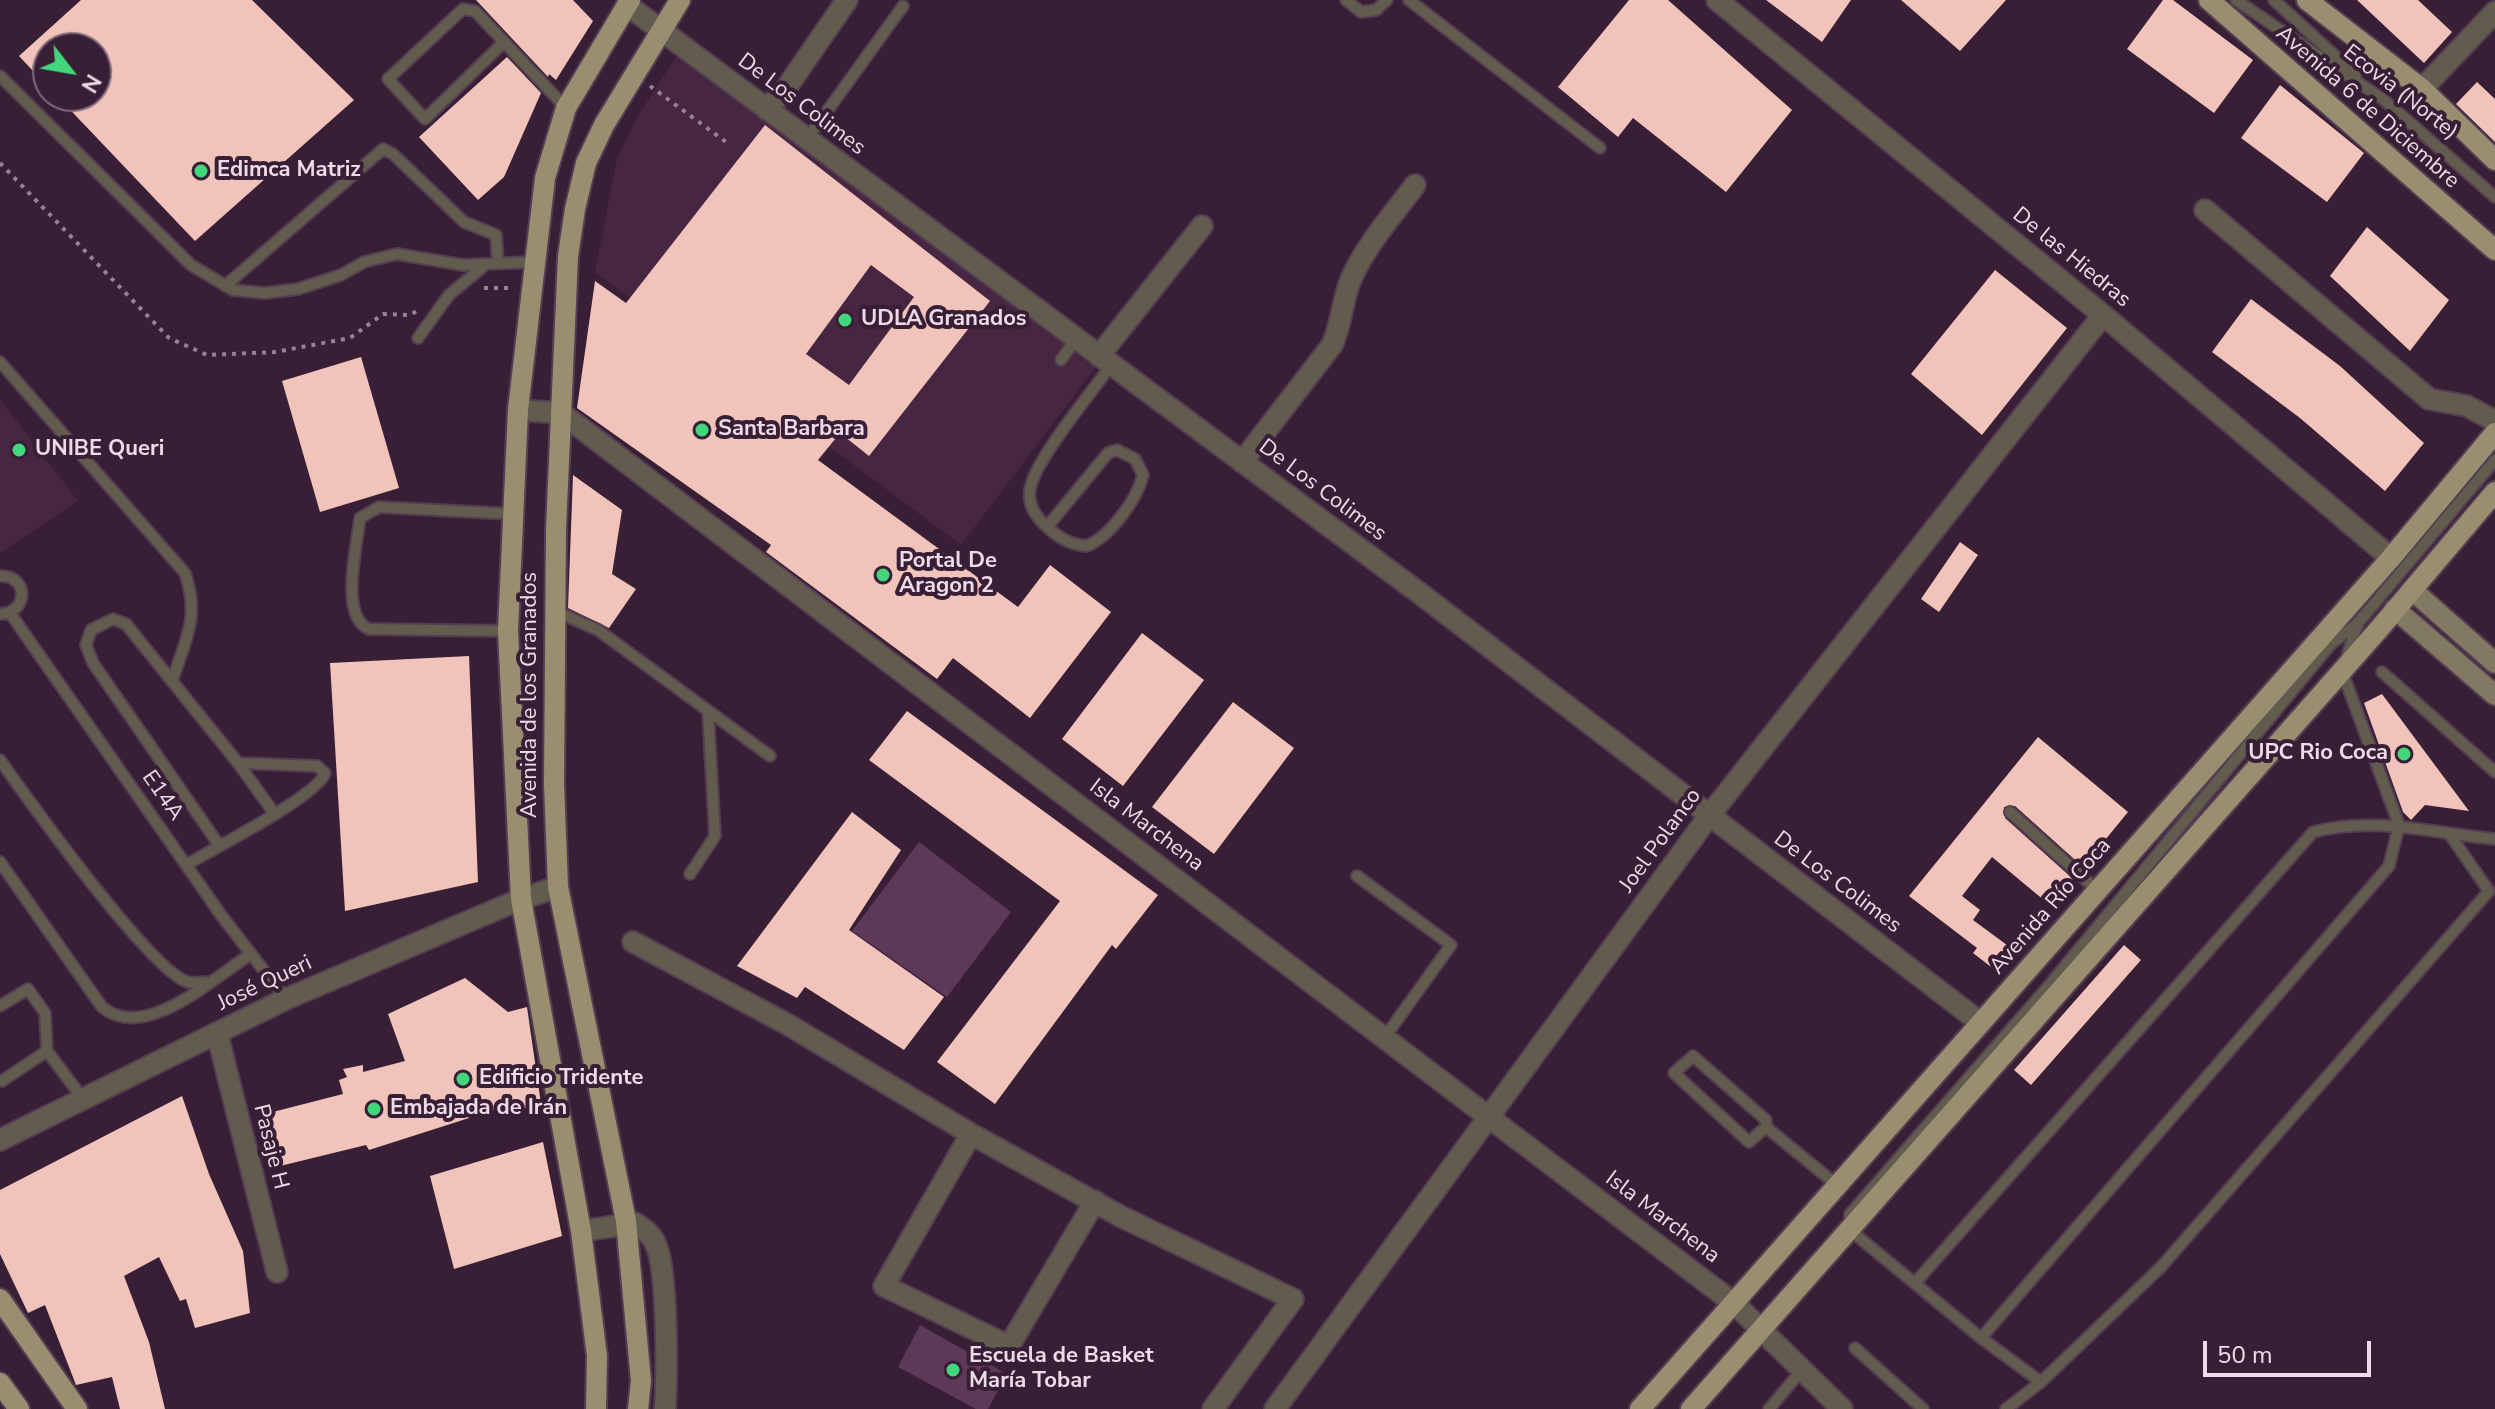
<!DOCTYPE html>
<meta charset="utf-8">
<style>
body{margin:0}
#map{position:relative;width:2495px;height:1409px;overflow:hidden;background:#381f35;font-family:"Nunito Sans",sans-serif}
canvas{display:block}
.north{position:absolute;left:32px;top:32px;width:80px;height:80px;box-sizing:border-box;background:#381f35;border:2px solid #806a7d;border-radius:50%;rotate:121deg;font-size:22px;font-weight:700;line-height:32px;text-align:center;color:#eddbe9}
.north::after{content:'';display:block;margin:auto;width:28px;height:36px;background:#42d77b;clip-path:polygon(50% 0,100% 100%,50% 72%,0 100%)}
.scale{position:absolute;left:2203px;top:1341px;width:168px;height:36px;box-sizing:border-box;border:4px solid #eddbe9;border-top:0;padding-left:10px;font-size:24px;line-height:28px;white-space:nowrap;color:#eddbe9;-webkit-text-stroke:6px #381f35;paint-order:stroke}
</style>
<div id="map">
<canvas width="2495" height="1409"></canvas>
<div class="north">N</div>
<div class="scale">50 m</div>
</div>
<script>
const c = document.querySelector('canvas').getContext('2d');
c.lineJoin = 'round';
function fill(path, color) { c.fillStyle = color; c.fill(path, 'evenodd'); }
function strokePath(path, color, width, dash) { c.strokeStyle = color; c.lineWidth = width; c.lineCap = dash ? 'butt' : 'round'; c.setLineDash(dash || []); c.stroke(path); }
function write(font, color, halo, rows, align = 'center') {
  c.font = font + ' "Nunito Sans",sans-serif'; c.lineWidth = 8; c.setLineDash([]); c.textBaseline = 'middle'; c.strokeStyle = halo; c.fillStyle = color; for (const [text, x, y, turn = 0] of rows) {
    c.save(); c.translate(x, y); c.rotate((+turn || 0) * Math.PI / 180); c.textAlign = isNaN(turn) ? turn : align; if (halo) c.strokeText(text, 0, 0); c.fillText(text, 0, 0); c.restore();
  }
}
fill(new Path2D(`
 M678,54L1095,368L961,545L595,272L617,158L637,117Z
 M0,399L78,501L0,553Z`), '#462641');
fill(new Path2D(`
 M919,842L1011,912L947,997L852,931Z
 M920,1325L1007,1374L988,1409H976L898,1367Z`), '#5e3859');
fill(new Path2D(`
 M81,0H252L354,100L195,241L57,96H96V48H48V87L19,56Z
 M476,0H573L593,21L556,80L549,74L548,77Z
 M1629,0H1668L1792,110L1726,192L1633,118L1618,137L1558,87Z
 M1766,0H1851L1822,42Z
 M1901,0H2006L1960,51Z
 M2163,0H2173L2253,60L2214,113L2127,49Z
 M2357,0H2418L2452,32L2424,63Z
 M507,57L541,93L504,177L478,200L419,137Z
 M2477,82L2495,99V142L2456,104Z
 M2280,85L2364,153L2327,202L2241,138Z
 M765,125L990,301L869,456L840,433L818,460L1018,607L1050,565L1111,612L1030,718L953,658L937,679L766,552L771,545L577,408L595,281L626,303ZM871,265L914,297L849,385L806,354Z
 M2367,227L2449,300L2410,351L2330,276Z
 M1995,270L2067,328L1982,435L1911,374Z
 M2251,299L2340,366L2424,443L2385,491L2300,418L2212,352Z
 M361,357L399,488L320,512L282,381Z
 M573,475L622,510L612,574L636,589L609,628L568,608Z
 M1960,542L1978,555L1939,612L1921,599Z
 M1142,633L1204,680L1123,786L1062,739Z
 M469,656L478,882L345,911L330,663Z
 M2382,694L2469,811L2425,805L2411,820L2403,812L2364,703Z
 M1233,702L1294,748L1214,854L1152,807Z
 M907,711L1158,895L1116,949L1112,945L995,1104L937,1062L1060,901L869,760Z
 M2038,737L2128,812L2083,867L2015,806L2004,807L2005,818L2073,879L2051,906L1992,857L1962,896L1980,910L1973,920L2011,948L1995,970L1973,953L1977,948L1909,896Z
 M852,812L901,850L849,930L944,997L904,1050L805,987L797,998L737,966Z
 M2124,945L2141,960L2031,1085L2014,1070Z
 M465,978L508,1012L527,1007L541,1104L515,1111L516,1103L369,1150L366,1145L276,1167L261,1115L343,1094L339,1080L347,1077L343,1069L363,1065V1072L405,1061L388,1014Z
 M182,1096L209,1174L243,1251L250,1313L195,1328L186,1299L180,1301L159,1257L124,1276L149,1342L165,1409H120L112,1377L76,1385L45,1305L28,1313L0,1254V1190Z
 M543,1142L562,1236L454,1269L430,1176Z`), '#f1c4bb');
const lane = new Path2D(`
 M1346,0L1361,12L1376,10L1387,0
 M1409,0L1600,148
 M2236,0L2384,100L2495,197
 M2274,0L2356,75
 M503,43L425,119L388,79L463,9L475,11L566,108
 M0,76L191,265L233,290L265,293L298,289L341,275L364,262L397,254L463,265L533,262
 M807,139L903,6
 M225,286L383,149L393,154L464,222L496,235L498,263
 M418,338L449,295L485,265
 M1061,360L1076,339
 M0,362L185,573C200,617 186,639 172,681
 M1047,527L1108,453L1117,450L1135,459L1143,475C1137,500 1109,538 1086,546C1070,544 1059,538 1047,527C1036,517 1028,506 1030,490C1033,462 1093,391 1111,365
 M0,576C29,575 29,613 0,614
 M555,611L598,630L770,756
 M10,613L221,915L286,999
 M2358,623L2342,671L2399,825L2389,866L1981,1338L1850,1230V1214L2051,983L2331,644L2358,623L2495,460
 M508,631L369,629C339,616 357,546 360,518L379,507L513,514
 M2382,672L2495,772
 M0,760C27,798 152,973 188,982C193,984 201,982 206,982
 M238,763L274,813
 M2010,812L2098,891
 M0,862L102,1007C145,1043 213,978 251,954
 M186,865C212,849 318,796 325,773L317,766L238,763L126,624L113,619L91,630L86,645L93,663L219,845
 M690,874L715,836L708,711
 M1357,876L1451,945L1385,1037
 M0,1006L28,989L45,1013L47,1051
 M2,1081L47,1051L83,1099
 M1766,1127L1749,1142L1674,1073L1693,1056L1766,1120V1127L1838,1186
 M1915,1283L2313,832C2377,816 2431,833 2495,839
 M1981,1338L2041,1382
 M1855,1348L1923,1409
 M1769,1409L1802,1370
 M2006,1409L2041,1382L2161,1267L2489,891L2450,835`);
const street = new Path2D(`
 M1717,0L2103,315L2391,558
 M627,5L1418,592L1981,1023
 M2422,89L2495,12
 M766,109L785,90L847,0
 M2205,210L2429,399L2467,406L2495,421
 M1099,356L1202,226
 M518,410L561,413L1735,1304L1842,1409
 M1242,462L1332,345C1342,324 1342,300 1351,279C1366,245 1393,215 1415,185
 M633,942L787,1024L971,1134L1120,1216L1293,1299L1213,1409
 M217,1033L277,1272
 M971,1134L884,1286L1009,1346L1095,1201
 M0,1140L286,999L521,899L558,887
 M581,1231L635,1223C644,1229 652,1235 656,1245C668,1272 667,1377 665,1409
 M1275,1409L1709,816L2103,315`);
const secondary = new Path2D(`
 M2412,590L2495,663
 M2395,609L2495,695`);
const primary = new Path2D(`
 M2209,0L2495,250
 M2307,0L2422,89L2495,160
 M0,1299L77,1409
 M0,1383L19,1409
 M596,1409L597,1356L581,1231L521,899L508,631L518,410L545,178L566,108L630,0
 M638,1409L641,1381L626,1221L558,887L554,784L556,529L568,256L575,209L586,163L604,125L680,0
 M1640,1409L2391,558L2495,433
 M1691,1409L2379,629L2495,492`);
strokePath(lane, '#553d52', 14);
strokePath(street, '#553d52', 24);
strokePath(secondary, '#553d52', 24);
strokePath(primary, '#553d52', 24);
strokePath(new Path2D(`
 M650,86L726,142
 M0,163L169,338L207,355L275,352L350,338L383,314L410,315L417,311
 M484,288H511`), '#978294', 4, [4, 6]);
strokePath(lane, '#615c4e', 10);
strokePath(street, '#615c4e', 20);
strokePath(secondary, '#817961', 20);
strokePath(primary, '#998f70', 20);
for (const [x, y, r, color] of [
 [201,171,8,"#42d77b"],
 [845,320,8,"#42d77b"],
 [702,430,8,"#42d77b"],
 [19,450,8,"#42d77b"],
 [883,575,8,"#42d77b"],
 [2404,754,8,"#42d77b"],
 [463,1079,8,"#42d77b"],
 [374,1109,8,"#42d77b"],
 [953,1370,8,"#42d77b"]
]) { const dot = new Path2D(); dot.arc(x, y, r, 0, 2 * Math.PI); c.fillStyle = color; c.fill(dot); strokePath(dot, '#381f35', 3); }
write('22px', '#eddbe9', '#381f35', [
 ["Ecovia (Norte)",2400,93,38],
 ["De Los Colimes",801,105,37],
 ["Avenida 6 de Diciembre",2367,108,41],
 ["De las Hiedras",2071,258,39],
 ["De Los Colimes",1322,491,37],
 ["Avenida de los Granados",531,695,-90],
 ["E14A",162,796,55],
 ["Isla Marchena",1146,826,37],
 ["Joel Polanco",1661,841,-54],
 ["De Los Colimes",1837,883,37],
 ["Avenida Río Coca",2051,907,-49],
 ["José Queri",265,984,-25],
 ["Pasaje H",270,1147,76],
 ["Isla Marchena",1662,1218,37]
]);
write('bold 22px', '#eddbe9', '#381f35', [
 ["Edimca Matriz",217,171],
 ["UDLA Granados",861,320],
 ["Santa Barbara",718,430],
 ["UNIBE Queri",35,450],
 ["Portal De",899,562],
 ["Aragon 2",899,587],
 ["UPC Rio Coca",2388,754,"right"],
 ["Edificio Tridente",479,1079],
 ["Embajada de Irán",390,1109],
 ["Escuela de Basket",969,1357],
 ["María Tobar",969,1382]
], 'left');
</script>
